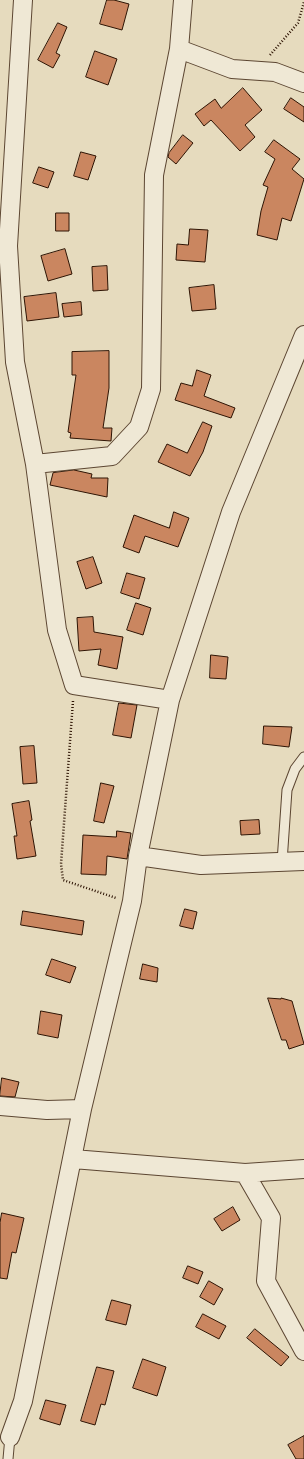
<!DOCTYPE html>
<style>
body{margin:0}
canvas{display:block;background:#e6dbbe}
</style>
<canvas width="304" height="1459"></canvas>
<script>
const c = document.querySelector('canvas').getContext('2d');
c.lineJoin = 'round';
function fill(path, color) { c.fillStyle = color; c.fill(path, 'evenodd'); }
function strokePath(path, color, width, dash) { c.strokeStyle = color; c.lineWidth = width; c.lineCap = dash ? 'butt' : 'round'; c.setLineDash(dash || []); c.stroke(path); }
const building = new Path2D(`
 M107,0H114L129,4L122,30L100,24Z
 M58,23L67,27L56,53L60,55L53,68L38,60Z
 M95,51L117,59L108,85L86,77Z
 M243,88L262,110L245,125L255,137L240,151L211,120L204,126L195,114L215,99L221,108Z
 M291,98L304,107V122L284,109Z
 M183,135L193,143L176,164L168,157L169,153Z
 M274,140L300,159L292,169L304,179L291,221L282,218L277,240L257,235L261,211L268,187L263,185L275,159L265,152Z
 M81,152L96,156L88,180L74,176Z
 M39,167L54,172L48,188L33,183Z
 M56,213H69V231H56Z
 M190,229L208,230L205,262L176,260L177,244L188,245Z
 M65,249L72,274L48,281L41,256Z
 M107,266L108,290L93,291L92,267Z
 M214,285L216,309L192,311L189,288Z
 M56,293L59,317L27,321L24,297Z
 M81,302L82,315L64,317L62,304Z
 M109,351V388L103,428H112L111,441L70,438L71,433L68,432L76,375H72V352Z
 M197,370L211,375L204,396L235,408L231,418L175,400L181,383L192,386Z
 M203,422L212,426L203,452L190,476L158,462L167,444L187,453Z
 M74,470L92,474L91,478H108L107,497L50,485L53,473Z
 M174,512L189,518L178,547L145,536L139,553L123,547L134,515L169,528Z
 M93,557L102,583L86,589L77,562Z
 M127,573L145,578L139,599L121,593Z
 M136,603L151,608L143,635L127,630Z
 M93,617L94,632L123,637L117,669L98,665L101,649L79,651L77,618Z
 M211,655L228,657L226,679L210,678Z
 M119,703L137,705L131,738L113,735Z
 M264,726L292,727L289,747L263,744Z
 M34,746L37,783L23,784L20,747Z
 M101,783L114,786L104,823L94,821Z
 M29,801L32,820L30,821L36,856L17,859L14,836H17L12,804Z
 M259,820L260,834L241,835L240,821Z
 M117,831L131,833L127,859L107,856L106,875L81,874L83,835L116,837Z
 M185,909L197,912L193,929L180,926Z
 M23,911L84,921L82,935L21,925Z
 M52,959L76,967L70,983L46,975Z
 M143,964L158,968L157,982L140,979Z
 M268,998L281,999V998L292,1001L304,1044L289,1049L286,1040H282Z
 M41,1011L62,1015L58,1038L38,1034Z
 M2,1078L19,1082L15,1097L0,1096Z
 M233,1207L240,1220L222,1231L214,1219Z
 M2,1213L24,1218L16,1253L12,1252L7,1279L0,1278V1223Z
 M188,1266L203,1272L198,1284L183,1278Z
 M209,1281L223,1289L214,1305L200,1297Z
 M112,1300L131,1305L126,1325L106,1320Z
 M203,1314L226,1326L219,1339L196,1327Z
 M255,1329L289,1357L281,1366L247,1338Z
 M143,1359L166,1367L157,1396L133,1388Z
 M97,1367L114,1371L105,1405L101,1404L95,1425L81,1421Z
 M46,1400L66,1405L60,1425L40,1419Z
 M304,1436V1459H296L288,1445Z`);
fill(building, '#ca8660');
strokePath(building, '#2e1404', 1);
const lane = new Path2D(`
 M282,862L287,790L295,769L304,757
 M8,1459L10,1437`);
const street = new Path2D(`
 M23,0L8,246L15,362L35,464L57,630L74,685L170,700
 M179,49L232,69L275,72L304,83
 M35,464L112,456L139,427L151,389L154,175L179,49L183,0
 M138,856L201,865L304,861
 M0,1106L47,1110L82,1109
 M73,1159L245,1173L304,1169
 M245,1173L271,1218L266,1281L304,1351
 M10,1437L23,1401L82,1109L132,901L138,856L170,700L231,512L304,335`);
strokePath(lane, '#5c4632', 11);
strokePath(street, '#5c4632', 20);
strokePath(new Path2D(`
 M270,55L298,23L304,2
 M73,701L61,864L63,880L116,898`), '#2e1404', 2.5, [1, 2]);
strokePath(lane, '#efe8d5', 9);
strokePath(street, '#efe8d5', 18);
</script>
